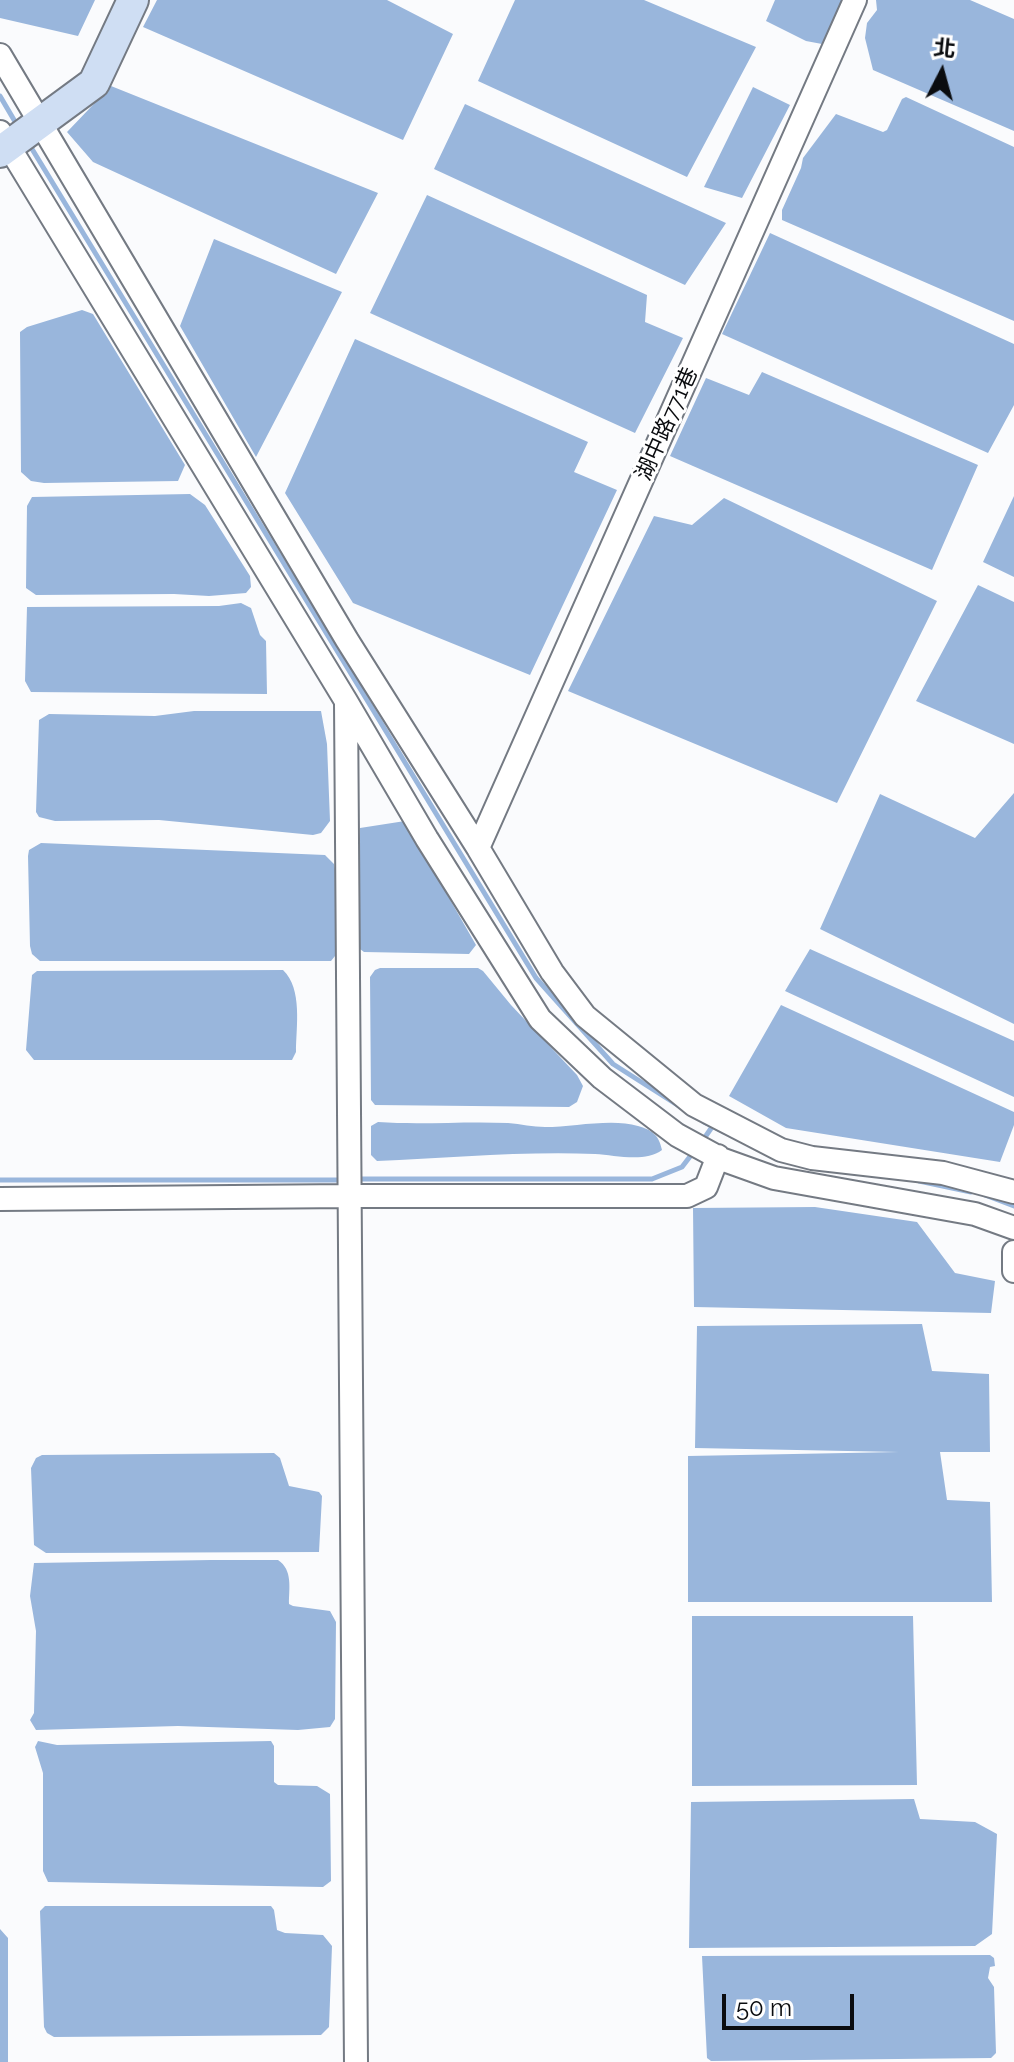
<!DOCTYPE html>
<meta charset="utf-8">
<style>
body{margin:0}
#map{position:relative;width:1014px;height:2062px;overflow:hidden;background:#fafbfd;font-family:Raleway,"Noto Sans TC",sans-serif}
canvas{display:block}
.north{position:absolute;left:902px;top:32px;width:80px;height:80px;-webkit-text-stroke:6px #fff;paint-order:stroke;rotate:6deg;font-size:22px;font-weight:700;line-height:32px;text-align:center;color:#0a0c0f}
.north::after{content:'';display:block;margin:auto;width:28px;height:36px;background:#0a0c0f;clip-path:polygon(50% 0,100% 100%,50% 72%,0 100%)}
.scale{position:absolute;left:722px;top:1994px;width:132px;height:36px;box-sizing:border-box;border:4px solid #0a0c0f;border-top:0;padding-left:10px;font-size:24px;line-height:28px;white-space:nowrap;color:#0a0c0f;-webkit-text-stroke:6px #fff;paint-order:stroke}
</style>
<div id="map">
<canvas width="1014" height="2062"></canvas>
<div class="north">北</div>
<div class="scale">50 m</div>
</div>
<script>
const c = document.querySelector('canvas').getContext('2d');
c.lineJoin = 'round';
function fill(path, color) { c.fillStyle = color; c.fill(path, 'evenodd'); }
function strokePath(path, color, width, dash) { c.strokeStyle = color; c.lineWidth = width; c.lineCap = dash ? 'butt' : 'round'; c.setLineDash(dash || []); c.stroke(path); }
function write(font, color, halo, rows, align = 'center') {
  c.font = font + ' Raleway,"Noto Sans TC",sans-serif'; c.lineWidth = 6; c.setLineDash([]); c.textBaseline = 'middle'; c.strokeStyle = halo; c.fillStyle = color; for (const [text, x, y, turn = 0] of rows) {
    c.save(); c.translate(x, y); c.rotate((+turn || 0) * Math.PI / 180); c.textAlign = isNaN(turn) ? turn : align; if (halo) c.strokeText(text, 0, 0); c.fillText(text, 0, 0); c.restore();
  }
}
fill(new Path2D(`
 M0,0H95L78,36L0,18Z
 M157,0H387L453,34L403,140L143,27Z
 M515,0H644L756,47L687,177L478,81Z
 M775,0H842L822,44L806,41L766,21Z
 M876,0H970L1014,19V131L873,70L865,38L867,23L877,10Z
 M111,86L378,193L336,274L93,162L67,132Z
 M753,87L790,105L742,198L704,187Z
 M906,97L1014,147V321L782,220V210L801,168L803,158L836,114L883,132L887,130L902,99Z
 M465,104L726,223L685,285L434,169Z
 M427,195L647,295L645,322L683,338L635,433L370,313Z
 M770,233L1014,344V405L988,453L722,334Z
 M214,239L342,292L256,457L180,326Z
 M82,310L93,314L185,465L178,481L44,483L31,481L21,472L20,332L27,327Z
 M355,339L588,442L574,472L617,490L530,675L353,603L285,493Z
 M762,372L978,465L932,570L670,456L706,378L749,395Z
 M190,494L205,505L250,576L251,587L246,593L209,596L174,594L36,595L26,588L27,506L32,497Z
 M1014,496V577L983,562Z
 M724,498L937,601L837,803L568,691L654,516L692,525Z
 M978,585L1014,602V744L916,701Z
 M241,603L251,608L260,635L266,641L267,694L31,692L25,681L27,607L219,606Z
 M194,711H321L327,744L330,821L321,833L313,835L159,820L55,821L39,817L36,812L39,720L49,714L155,716Z
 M1014,793V1024L820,929L880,794L975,838Z
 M405,821L476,945L469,954L364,952L360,949V828Z
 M41,843L325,855L334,864L335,869V956L331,961H40L32,954L30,946L28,856L29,850Z
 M810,949L1014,1041V1097L785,991Z
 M380,968H478L483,971L511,1005L577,1075L583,1086L577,1102L569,1107L375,1105L371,1100L370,977L375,970Z
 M283,970C303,989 296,1027 296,1052L292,1060H34L26,1050L32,975L37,971Z
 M781,1005L1014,1112V1125L1000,1162L786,1128L729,1096Z
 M378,1122C421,1125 465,1121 508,1123C521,1124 533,1127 545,1127C573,1127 612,1118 638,1126C652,1130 659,1135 662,1150C645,1163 615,1155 595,1154C524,1151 448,1158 377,1161L371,1155V1126Z
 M815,1207L917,1222L955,1273L995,1281L991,1313L694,1307L693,1208Z
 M922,1324L932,1371L989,1374L990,1452H940L947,1500L990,1502L992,1602H688V1456L899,1452L695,1448L697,1326Z
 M274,1453L280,1458L289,1486L319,1492L322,1496L319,1552L46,1553L34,1545L31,1468L36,1458L42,1455Z
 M211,1560H278C293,1570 289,1588 289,1604L293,1606L330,1611L336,1622L335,1719L330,1727L298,1730L178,1726L36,1730L30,1720L34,1713L36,1631L30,1596L34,1563Z
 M692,1616H913L917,1785L692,1786Z
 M38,1741L57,1745L271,1741L274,1746V1782L278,1785L317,1786L330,1794L331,1881L323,1887L48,1882L43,1871V1773L35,1747Z
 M914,1799L920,1819L975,1822L997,1834L992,1934L975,1946L689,1948L691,1802Z
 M45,1906H271L274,1910L277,1930L285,1933L323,1935L332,1946L329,2027L321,2035L54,2037L47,2033L44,2027L40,1911Z
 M0,1929L8,1938V2062H0Z
 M990,1955L994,1958L995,1966L990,1967L988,1978L994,1987L996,2053L991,2058L711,2061L707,2058L702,1956Z`), '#99b6dc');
strokePath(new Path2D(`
 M0,96L17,125
 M29,144L536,978L613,1064L679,1106
 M704,1122L724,1132
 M701,1143L712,1127
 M355,1179H652L682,1167L695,1150
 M0,1180H345
 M919,1181L971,1192
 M985,1195L1014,1206`), '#99b6dc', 5);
const street = new Path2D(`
 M0,55L347,640L478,848L552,972L585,1016L694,1105L781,1150L812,1158L943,1173L1014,1192
 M0,132L346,701L427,839L540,1019L602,1078L677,1135L721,1159L774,1178L975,1214L1014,1228
 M346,703L356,2062
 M478,848L855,0
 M0,1199L349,1196H687L706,1187L718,1156
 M1014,1252V1271`);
const secondary = new Path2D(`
 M0,152L94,83L133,0`);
strokePath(street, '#747a83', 26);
strokePath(secondary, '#747a83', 34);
strokePath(street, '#fff', 22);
strokePath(secondary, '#cfdef3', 30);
write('22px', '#0a0c0f', '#fff', [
 ["湖中路771巷",667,424,-66]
]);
</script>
